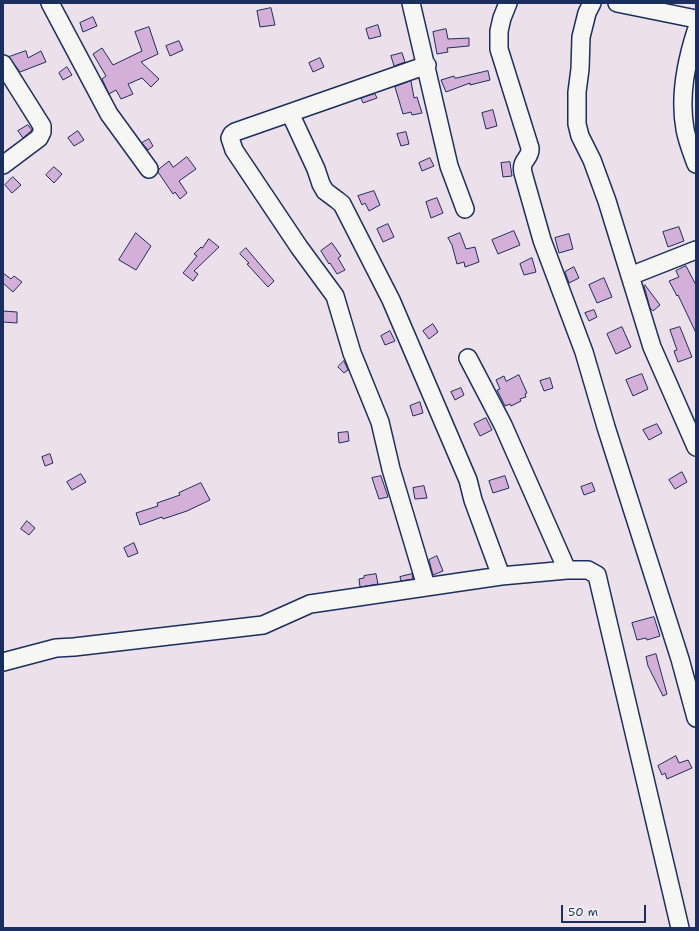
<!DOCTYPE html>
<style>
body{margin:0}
#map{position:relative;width:699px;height:931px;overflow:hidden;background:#ece1ea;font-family:"Shantell Sans",sans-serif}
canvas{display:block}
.frame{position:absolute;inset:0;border:4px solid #1b2f5e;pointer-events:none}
.scale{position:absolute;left:561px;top:905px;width:85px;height:18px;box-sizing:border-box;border:2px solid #1b2f5e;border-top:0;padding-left:5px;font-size:12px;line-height:14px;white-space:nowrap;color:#1b2f5e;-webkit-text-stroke:3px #f6f6f2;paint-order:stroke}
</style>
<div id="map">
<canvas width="699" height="931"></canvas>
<div class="frame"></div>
<div class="scale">50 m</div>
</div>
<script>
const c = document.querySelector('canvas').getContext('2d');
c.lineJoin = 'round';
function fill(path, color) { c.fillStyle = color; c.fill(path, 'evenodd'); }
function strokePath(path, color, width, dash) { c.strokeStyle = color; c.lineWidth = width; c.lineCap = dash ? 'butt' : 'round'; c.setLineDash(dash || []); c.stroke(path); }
const building = new Path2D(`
 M271,8L275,25L260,27L257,11Z
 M93,17L97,26L83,32L80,23Z
 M378,25L381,36L369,39L366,29Z
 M149,27L158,54L141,62L159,79L151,87L142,78L128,84L133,94L121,99L116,90L109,94L102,79L106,76L93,54L102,48L113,65L142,51L135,32Z
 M446,29L448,39L469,38V46L447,48L448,52L437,54L433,32Z
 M179,41L183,50L170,56L166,46Z
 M26,51L28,58L41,51L46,62L20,72L9,57Z
 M402,53L405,62L394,66L391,56Z
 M320,58L324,67L313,72L309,63Z
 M67,67L72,75L63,80L59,73Z
 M488,71L490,80L470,85V83L446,92L441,80L454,76L455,78Z
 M411,81L414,98L417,97L422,113L412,115L411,112L403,114L395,87Z
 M375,94L377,98L363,103L361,98Z
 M493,110L497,126L486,129L482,113Z
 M28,125L32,130L23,138L18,131Z
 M78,131L84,140L74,146L68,138Z
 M406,132L409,144L401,146L397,134Z
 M149,139L153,146L148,150L142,143Z
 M187,157L196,169L179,181L187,193L180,199L175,192L173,194L158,172L159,169L169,161L173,167Z
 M430,158L434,166L422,171L419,163Z
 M510,162L512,176L503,177L501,163Z
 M54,167L62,174L54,183L46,175Z
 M13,177L21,185L12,193L5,185Z
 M374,191L380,205L369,211L365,203L362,205L358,196Z
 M437,198L443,213L431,218L426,202Z
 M388,224L394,237L383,242L377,229Z
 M679,227L684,241L668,247L663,232Z
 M514,231L520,245L498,254L492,240Z
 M136,233L151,246L136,270L119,260Z
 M460,233L466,249L475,247L479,262L465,267L464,262L457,264L452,245L448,238Z
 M569,234L573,249L559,253L555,238Z
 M209,239L219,247L194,271L198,274L193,281L183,273L197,256L194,254L201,247L202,248Z
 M332,243L341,256L338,258L345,270L337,274L330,263L329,264L321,251Z
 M246,248L274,281L268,287L247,264L249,263L240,254Z
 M532,258L536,272L524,275L520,264Z
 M686,266L696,285V333L678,295L677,296L669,281L679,277L676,271Z
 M574,267L579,278L569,283L565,272Z
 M3,273L11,279L14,276L22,282L13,292L3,283Z
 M604,278L612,297L597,303L589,285Z
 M645,285L660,305L653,311L650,308L644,286Z
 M594,310L597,317L589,321L585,313Z
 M3,311L17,312V323L3,322Z
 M433,324L438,332L429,339L423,331Z
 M622,327L631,347L616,354L607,334Z
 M680,327L692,357L678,362L674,351L677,350L670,330Z
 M390,331L395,341L385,345L381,336Z
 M344,361L348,370L344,373L338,367Z
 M642,374L648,389L633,396L626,380Z
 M519,375L527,393L525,394L526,397L520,399L521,401L511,406L510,404L505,406L497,390L500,389L496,380L504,376L506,381Z
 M550,378L553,388L544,391L540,381Z
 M461,388L464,395L455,400L451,392Z
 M420,402L423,413L413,416L410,406Z
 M486,418L492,430L480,436L474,424Z
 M657,424L662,433L649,440L643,430Z
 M348,432L349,441L339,443L338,433Z
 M50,454L53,463L45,466L42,457Z
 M682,472L687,482L675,489L669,480Z
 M81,474L86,482L72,490L67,482Z
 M381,476L388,497L379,499L372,478Z
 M505,476L509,488L493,493L489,481Z
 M201,483L210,500L187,511L163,519L162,517L140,525L136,513L158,506L157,503L180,495L179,493Z
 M592,483L595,491L584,495L581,487Z
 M424,486L427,498L415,499L413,488Z
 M27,521L35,528L29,535L21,529Z
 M134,543L138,553L128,557L124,548Z
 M437,556L443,571L433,575L429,560Z
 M376,574L378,584L360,587L359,579L364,578V576Z
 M412,574L413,579L401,581L400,577Z
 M654,617L660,636L647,640L646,638L637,640L632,623Z
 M656,654L667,694L663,696L648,666L646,657Z
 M676,756L679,763L688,760L692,768L667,779L665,773L662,775L658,766Z`);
fill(building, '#d4afd8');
strokePath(building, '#1b2f5e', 1);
const minor = new Path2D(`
 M50,3L109,114L149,169
 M411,3L449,166L465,209
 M508,3L502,18L499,31V49L530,148C531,159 520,159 523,173L542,240L584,352L606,427L680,659L696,718
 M592,3L587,13L581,37L580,69L577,92V124L580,136L592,160L607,201L652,347L696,447
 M617,3L696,19
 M696,31C686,62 679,96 685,129C687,141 692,153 696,164
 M3,64L42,126V132L39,138L3,165
 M290,113L316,169L321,184L325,191L337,200L342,204L391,300L468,480L473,500L501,576
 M630,276L696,250
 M468,358L503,425L567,570
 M426,586L391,469L380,422L352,353L335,296L299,247L234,150L230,138L232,134L235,132L427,65
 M3,662L56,648L74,647L263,625L310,604L501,576L567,570H588L597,575L680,928`);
strokePath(minor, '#1b2f5e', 20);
strokePath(minor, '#f6f6f2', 17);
</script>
